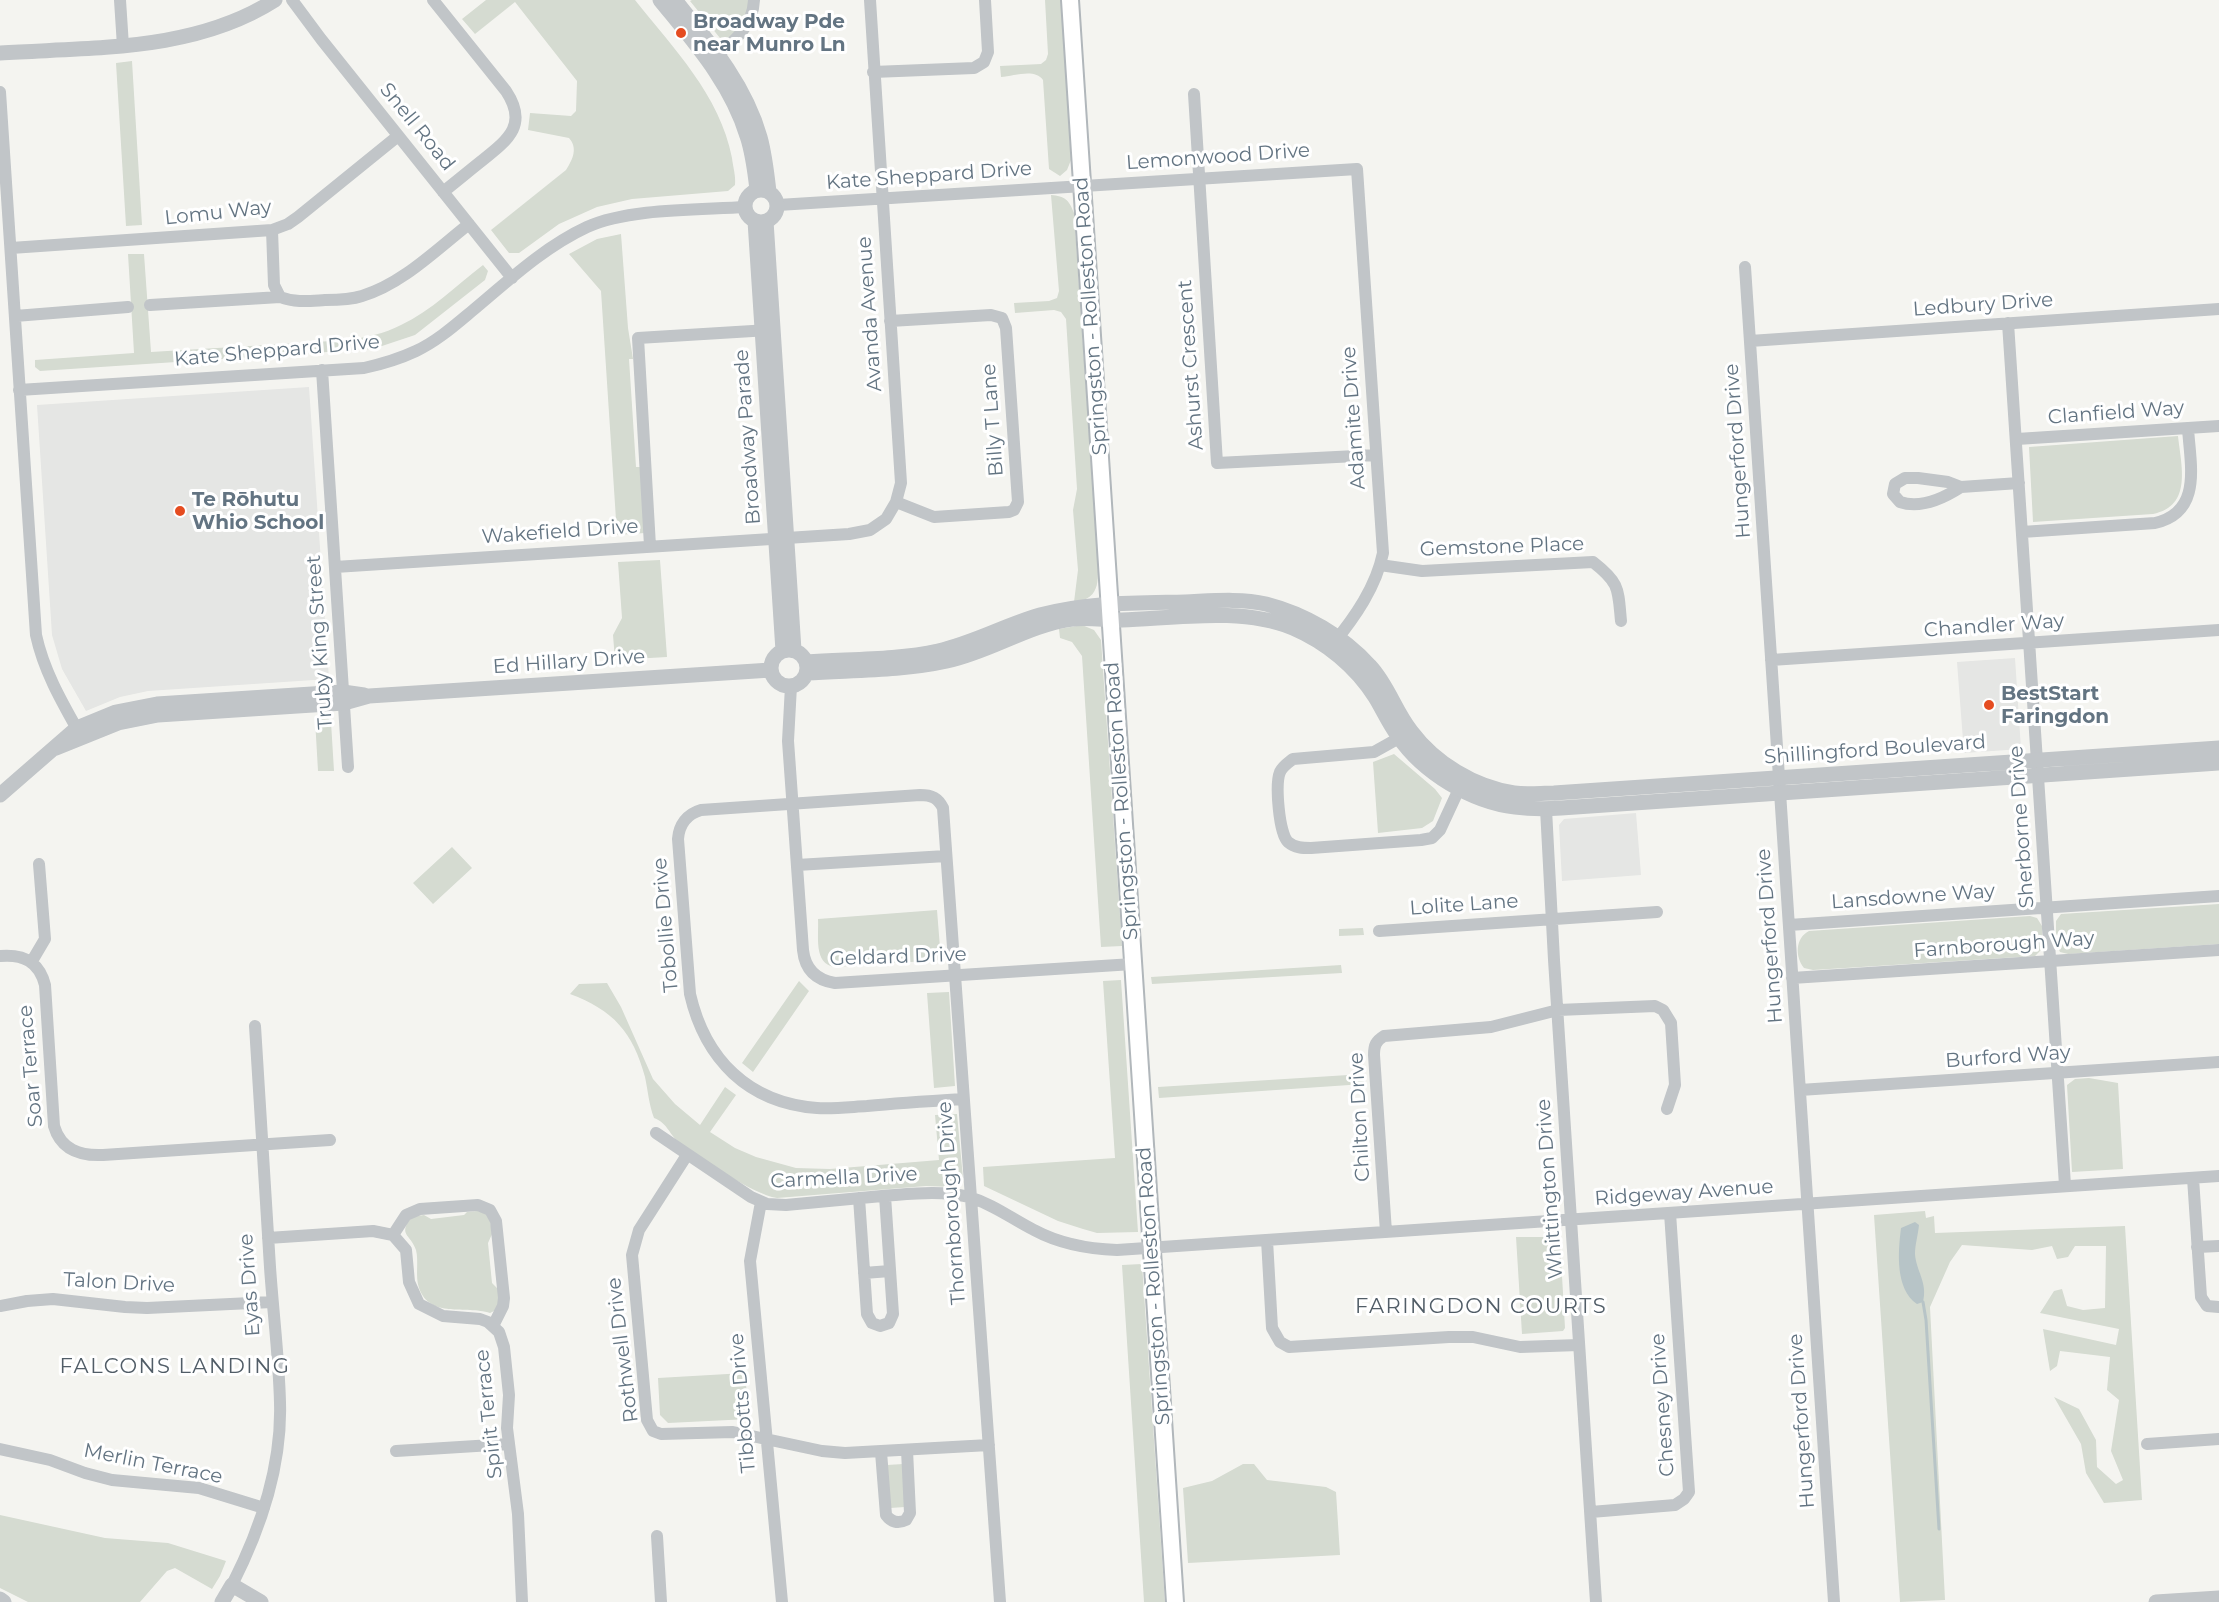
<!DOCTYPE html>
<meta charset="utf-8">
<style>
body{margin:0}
canvas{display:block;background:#f4f4f0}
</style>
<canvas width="2219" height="1602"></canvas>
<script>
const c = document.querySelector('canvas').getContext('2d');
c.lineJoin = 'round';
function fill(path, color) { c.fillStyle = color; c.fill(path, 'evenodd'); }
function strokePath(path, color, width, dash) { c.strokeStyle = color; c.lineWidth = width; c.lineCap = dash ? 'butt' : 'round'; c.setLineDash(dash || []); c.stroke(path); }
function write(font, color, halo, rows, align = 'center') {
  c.font = font + ' Montserrat,sans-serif'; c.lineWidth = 6; c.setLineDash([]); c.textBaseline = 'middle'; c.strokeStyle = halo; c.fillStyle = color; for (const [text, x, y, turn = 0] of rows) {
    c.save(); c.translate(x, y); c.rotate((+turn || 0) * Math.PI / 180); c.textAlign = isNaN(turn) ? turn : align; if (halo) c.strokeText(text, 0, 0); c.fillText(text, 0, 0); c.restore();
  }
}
fill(new Path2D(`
 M309,387L329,679L148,691L120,697L86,711L62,669L52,635L37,405Z
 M2015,658L2021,749L1964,753L1957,662Z
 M1636,813L1641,875L1562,881L1559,825L1564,819Z`), '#e5e6e4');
fill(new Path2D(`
 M486,0H635C673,48 720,95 732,158C733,167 736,176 735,185L728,191L632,199L597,207L559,224L519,253H509L491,230L566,170C573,159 578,148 569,138L528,130L530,113L571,116L576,111L577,81L515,2L475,34L462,19Z
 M692,0H750L743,25L724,43L690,1Z
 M1045,0H1061L1071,160L1067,170L1060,176L1049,169L1043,80C1035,68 1014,76 1001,77L1000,66L1041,64L1046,60L1048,54Z
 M132,61L142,225L126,226L116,63Z
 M1051,195C1065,196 1069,200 1074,213L1097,553C1098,577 1103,599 1074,602L1078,570L1073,510L1077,489L1066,319L1061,312L1054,310L1015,313L1014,303L1049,301L1057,298L1059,291Z
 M621,234L628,328L633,359H629L636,467H640L645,533L617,535L601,291L569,254L597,239Z
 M128,254H144L151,352L348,340C366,337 384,334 401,325C431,311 457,285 483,265L488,271L485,280L415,335L373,349L40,371L35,367V360L134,353Z
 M2178,436C2181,465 2193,506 2153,514L2033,522L2029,447Z
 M660,560L667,657L615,660L613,635L622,618L618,562Z
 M1082,625L1094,630L1101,640L1122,946L1101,947L1082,656L1072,642L1060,638L1059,629Z
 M328,718L331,722L334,771H318L315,719Z
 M1394,754L1435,789L1442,798L1433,821L1422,828L1378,833L1373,762Z
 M452,847L472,868L433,904L413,883Z
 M2219,904V944L2068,954L2060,952L2056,943V921L2061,914Z
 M937,910L941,960L835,967C813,964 819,936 818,919Z
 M2030,916L2037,918L2042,926V949L2035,956L1813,970L1804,968C1795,957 1795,938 1809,931Z
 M1363,928L1364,935L1339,936V929Z
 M1341,965L1342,973L1152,984L1151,977Z
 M1121,980L1138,1232L1097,1233L1083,1229L1058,1221L984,1186L983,1167L1115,1158L1103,981Z
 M799,981L809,991L753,1072L742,1063Z
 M607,983L621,1007L653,1079L675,1104L700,1125L725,1087L736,1095L710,1132L735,1148L756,1157L796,1168L830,1169L939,1160L935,1115L957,1114L963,1178L959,1185L955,1187L926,1186L777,1198C752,1194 702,1159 680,1143C669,1135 668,1123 654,1118C649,1105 648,1091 645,1077C633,1032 613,1010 570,994L579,984Z
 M949,992L955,1086L934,1088L927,993Z
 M1364,1074V1084L1159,1098L1158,1087Z
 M2089,1078L2118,1083L2123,1169L2072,1172L2067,1085L2075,1079Z
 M478,1211L485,1213L490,1219L492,1234L488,1243L492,1283L498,1289L499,1304L496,1310L490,1313C466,1305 430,1319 419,1288C415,1276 419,1262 416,1250C410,1233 398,1236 411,1217L424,1215L431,1219L464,1215L467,1212Z
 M1925,1211L1926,1218L1934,1216L1935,1233L2125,1226L2142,1500L2104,1503L2086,1473L2081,1444L2054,1397L2079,1409L2096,1440L2097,1467L2116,1484L2123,1480L2111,1451L2119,1400L2107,1390L2110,1357L2060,1351L2057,1366L2050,1371L2043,1329L2116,1345L2119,1329L2040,1313L2054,1291L2062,1289L2067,1306L2083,1310L2105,1308L2106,1246H2075L2068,1257L2057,1259L2052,1246L2032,1250L1962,1245L1950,1262L1930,1307L1945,1600L1900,1602L1874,1215Z
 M1516,1237H1552L1560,1241L1565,1328L1563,1331L1522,1334Z
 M1142,1264L1165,1602H1144L1122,1265Z
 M745,1373L749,1419L668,1423L660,1415L658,1378Z
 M903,1464L905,1507L890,1508L887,1465Z
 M1243,1464H1254L1267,1480L1326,1487L1336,1492L1340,1555L1188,1563L1183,1488L1212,1481Z
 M0,1515L105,1538L168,1543L226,1561L220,1576L212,1589L175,1568L167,1571L140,1602H28L0,1588Z`), '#d5dbd1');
fill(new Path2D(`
 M1915,1222L1919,1225C1918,1235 1915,1245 1915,1254C1916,1271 1928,1282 1923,1302L1917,1304C1895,1289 1898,1252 1901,1228Z`), '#b7c4c7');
strokePath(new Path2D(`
 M1923,1302L1926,1320L1939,1529`), '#b7c4c7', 3);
const secondary = new Path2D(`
 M1070,0L1175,1602`);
strokePath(secondary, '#b1b7bb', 20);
strokePath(new Path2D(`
 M120,0L123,46
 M292,0L321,39L512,278
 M433,0L506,91C528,124 509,139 484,159C470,170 457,181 443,192
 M711,60C731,44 753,28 754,0
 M873,72L974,68L984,62L988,52L985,0
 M0,92L36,635C44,672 63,704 81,736
 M1194,94L1217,463L1376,455
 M778,205L1357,169L1383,553C1376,587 1355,617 1333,644
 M272,230L274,285L280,297C296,303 309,301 325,300C337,300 350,300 362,296C402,284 436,250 469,224
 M11,248L272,230L288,224L298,217L398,136
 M1745,267L1834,1602
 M150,305L280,297
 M15,316L128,307
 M890,321L991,315L1002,318L1006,328L1018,502L1014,510L1009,512L934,517L896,502
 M2008,323L2065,1185
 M1750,341L2219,309
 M322,370L348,767
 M19,390L364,368C382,364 399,359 416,351C437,341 454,326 472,311C508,281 544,247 587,227C629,208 698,210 745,207
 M2017,439L2219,426
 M1961,487C1944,498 1920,509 1900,502L1893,494L1895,484L1905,478H1918L1948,482L1961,487L2019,483
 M2022,532L2155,523C2203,512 2190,464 2188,428
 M650,546L638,338L769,330
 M1380,565L1422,571L1593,562C1620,583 1618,589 1621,621
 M335,567L849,534L870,530L886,519L896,502L901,483L870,0
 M1771,660L2219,630
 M791,686L788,741L803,950C805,969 816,980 835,983L1133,964
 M1399,738L1374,752L1293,759C1288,763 1283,766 1280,772C1275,784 1279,834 1288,842C1295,848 1303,848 1311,848L1421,840L1432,838L1440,830L1459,789
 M1546,809L1554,960L1596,1602
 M797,865L946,856
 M1789,925L2219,896
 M1379,931L1657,912
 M0,956C23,954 39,961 45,985L54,1126C61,1150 80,1156 103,1155L330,1140
 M32,961L45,939L39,864
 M1792,978L2219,950
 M1800,1090L2219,1062
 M963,1099C931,1101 899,1103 867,1106C850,1107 833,1109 817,1108C748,1103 705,1059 690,994L678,839C679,825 687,814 701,810L920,795C932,795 938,798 943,808L1000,1602
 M656,1133L751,1197L767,1204L786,1205C818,1202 850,1199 882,1196C911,1194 940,1190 969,1197C993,1204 1012,1219 1034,1230C1060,1244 1088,1249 1117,1250L2219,1176
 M687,1155L639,1230L632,1255L647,1420L653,1431L661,1434L733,1432L822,1451L845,1453L989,1445
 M2193,1178L2201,1297L2207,1306L2219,1307
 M859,1198L867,1314L872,1323L880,1326L889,1323L893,1314L885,1196
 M761,1202L750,1261L782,1602
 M1386,1232L1374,1055C1374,1045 1376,1041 1384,1036L1491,1027L1558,1010L1655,1006L1663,1010L1671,1023L1675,1085L1667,1109
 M393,1235L406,1215L420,1209L478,1205L490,1210L496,1221L504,1298L503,1306L493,1326
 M268,1238L373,1231L393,1235L406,1250L409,1282L419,1304L443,1316L480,1319L488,1322L499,1332L504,1347L509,1395L507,1428L518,1514L522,1602
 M1267,1240L1272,1328L1280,1342L1289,1347L1449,1337H1473L1520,1347L1579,1345
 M2197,1247L2219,1246
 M864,1273L890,1271
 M0,1306L27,1301L53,1299L125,1307L147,1308L272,1302
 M2147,1444L2219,1439
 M0,1449L50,1460L85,1473L112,1480L199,1488L264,1508
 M396,1451L508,1444
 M881,1452L886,1515C891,1522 898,1524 906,1520L910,1513L907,1450
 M1591,1512L1675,1505L1684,1499L1689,1492L1670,1213
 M657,1536L661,1602
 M232,1585C260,1530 282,1467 280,1403C279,1358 273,1312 270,1267C265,1187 260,1107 255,1026`), '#c1c5c8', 12);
strokePath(new Path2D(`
 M660,0C694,42 731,83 747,136C753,154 755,172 757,190
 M675,0C709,42 745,84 760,137C765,155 767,174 769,192
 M0,53C93,47 194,52 275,0
 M745 206a16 16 0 1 1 32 0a16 16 0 1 1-32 0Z
 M755,221L783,651
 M766,221L794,650
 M771 668a18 18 0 1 1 36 0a18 18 0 1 1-36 0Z
 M807,662C849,659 897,660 938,651C974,643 1005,625 1040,615C1088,602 1136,603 1185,602C1211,601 1240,598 1266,604C1305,614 1343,636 1370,666C1388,685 1395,711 1411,731C1435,763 1474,787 1514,793C1527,795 1541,793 1554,793L2219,748
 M807,673C853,670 902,671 947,661C990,652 1028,625 1072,619C1088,617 1105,620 1122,620C1176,618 1242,607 1293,628C1326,642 1356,667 1375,697C1383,710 1389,724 1398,736C1423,773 1472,802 1515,807C1530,809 1546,809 1561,808L2219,763
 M56,748L118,723L158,715L344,703L369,696L771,670
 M0,795L77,728L116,712L157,704L343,692L364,695
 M0,1599L4,1602
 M222,1602L232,1585L261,1602
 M2156,1602L2219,1598`), '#c1c5c8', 15);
strokePath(secondary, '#fff', 16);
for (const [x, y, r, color] of [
 [681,33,6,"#e54c20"],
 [180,511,6,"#e54c20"],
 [1989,705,6,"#e54c20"]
]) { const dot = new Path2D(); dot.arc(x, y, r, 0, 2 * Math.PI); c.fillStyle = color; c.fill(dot); strokePath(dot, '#fff', 2); }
write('bold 20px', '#637482', '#fff', [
 ["Broadway Pde",693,22],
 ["near Munro Ln",693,45],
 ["Te Rōhutu",192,500],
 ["Whio School",192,523],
 ["BestStart",2001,694],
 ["Faringdon",2001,717]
], 'left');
write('20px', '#637482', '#fff', [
 ["Snell Road",417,127,51],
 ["Lemonwood Drive",1218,157,-4],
 ["Kate Sheppard Drive",929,176,-4],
 ["Lomu Way",218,213,-6],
 ["Ledbury Drive",1983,305,-4],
 ["Avanda Avenue",870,314,-94],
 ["Springston - Rolleston Road",1091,316,-94],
 ["Kate Sheppard Drive",277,351,-5],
 ["Ashurst Crescent",1191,365,-94],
 ["Clanfield Way",2116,413,-4],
 ["Adamite Drive",1354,418,-94],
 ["Billy T Lane",993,420,-94],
 ["Broadway Parade",748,437,-94],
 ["Hungerford Drive",1738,451,-94],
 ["Wakefield Drive",560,532,-4],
 ["Gemstone Place",1502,547,-2],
 ["Chandler Way",1994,626,-4],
 ["Truby King Street",320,642,-94],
 ["Ed Hillary Drive",569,662,-4],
 ["Shillingford Boulevard",1875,750,-4],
 ["Springston - Rolleston Road",1122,801,-94],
 ["Sherborne Drive",2022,827,-94],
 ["Lansdowne Way",1913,897,-4],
 ["Lolite Lane",1464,905,-4],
 ["Tobollie Drive",666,925,-95],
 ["Hungerford Drive",1770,936,-94],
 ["Farnborough Way",2004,945,-4],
 ["Geldard Drive",898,957,-2],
 ["Burford Way",2008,1057,-4],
 ["Soar Terrace",31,1066,-95],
 ["Chilton Drive",1360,1117,-93],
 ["Carmella Drive",844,1178,-3],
 ["Whittington Drive",1550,1189,-94],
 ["Ridgeway Avenue",1684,1193,-4],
 ["Thornborough Drive",952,1203,-94],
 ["Talon Drive",119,1283,3],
 ["Eyas Drive",250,1285,-94],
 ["Springston - Rolleston Road",1154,1286,-94],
 ["Rothwell Drive",623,1350,-97],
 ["Tibbotts Drive",743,1403,-95],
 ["Chesney Drive",1663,1405,-94],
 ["Spirit Terrace",489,1414,-96],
 ["Hungerford Drive",1802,1421,-94],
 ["Merlin Terrace",153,1464,11]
]);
c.letterSpacing = '1.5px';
write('21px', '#515d67', '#fff', [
 ["FARINGDON COURTS",1481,1307],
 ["FALCONS LANDING",175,1367]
]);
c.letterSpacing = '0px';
</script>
